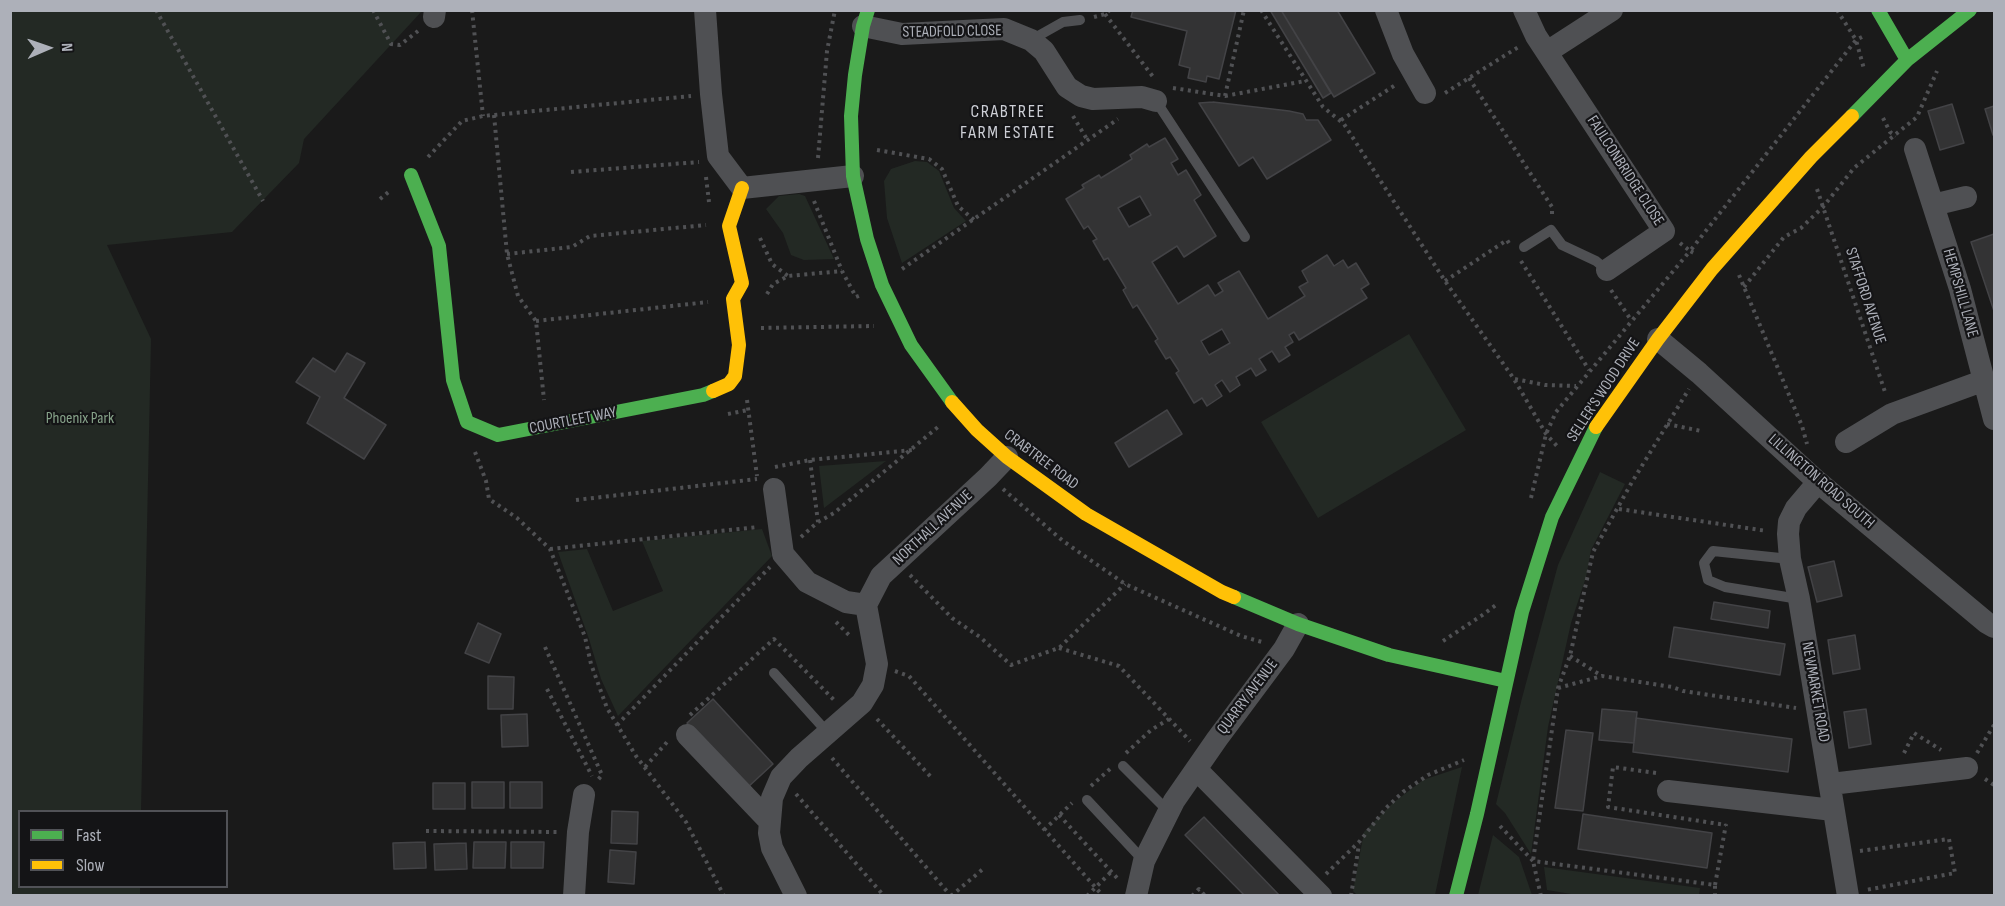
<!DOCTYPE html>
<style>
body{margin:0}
#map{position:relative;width:2005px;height:906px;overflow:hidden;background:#1a1a1a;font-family:"Sofia Sans Condensed",sans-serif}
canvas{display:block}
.frame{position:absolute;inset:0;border:12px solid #adb0b9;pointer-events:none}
.legend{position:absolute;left:18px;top:810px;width:210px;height:78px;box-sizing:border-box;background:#141416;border:2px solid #515257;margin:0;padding:8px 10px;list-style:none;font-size:18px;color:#adb0b9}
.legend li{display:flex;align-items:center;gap:12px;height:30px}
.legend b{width:30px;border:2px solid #515257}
.north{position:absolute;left:18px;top:18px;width:60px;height:60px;-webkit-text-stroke:4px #141416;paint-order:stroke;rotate:88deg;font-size:16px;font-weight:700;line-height:24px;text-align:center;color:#adb0b9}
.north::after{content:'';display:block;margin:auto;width:21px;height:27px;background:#adb0b9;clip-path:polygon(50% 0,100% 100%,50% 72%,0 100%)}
</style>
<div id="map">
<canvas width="2005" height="906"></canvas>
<div class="frame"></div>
<ul class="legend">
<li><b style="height:8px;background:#4caf50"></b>Fast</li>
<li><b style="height:8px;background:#ffc107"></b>Slow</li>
</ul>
<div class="north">N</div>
</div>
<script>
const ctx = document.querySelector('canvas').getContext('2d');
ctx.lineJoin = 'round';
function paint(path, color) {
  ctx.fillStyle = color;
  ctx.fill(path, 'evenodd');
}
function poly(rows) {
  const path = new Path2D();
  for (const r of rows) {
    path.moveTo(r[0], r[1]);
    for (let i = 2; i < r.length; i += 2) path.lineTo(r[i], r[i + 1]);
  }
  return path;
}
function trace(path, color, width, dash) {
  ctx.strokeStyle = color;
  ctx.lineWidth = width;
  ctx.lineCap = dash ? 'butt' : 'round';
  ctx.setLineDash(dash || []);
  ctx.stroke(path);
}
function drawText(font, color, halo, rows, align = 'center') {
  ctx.font = font + ' "Sofia Sans Condensed",sans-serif';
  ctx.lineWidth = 4.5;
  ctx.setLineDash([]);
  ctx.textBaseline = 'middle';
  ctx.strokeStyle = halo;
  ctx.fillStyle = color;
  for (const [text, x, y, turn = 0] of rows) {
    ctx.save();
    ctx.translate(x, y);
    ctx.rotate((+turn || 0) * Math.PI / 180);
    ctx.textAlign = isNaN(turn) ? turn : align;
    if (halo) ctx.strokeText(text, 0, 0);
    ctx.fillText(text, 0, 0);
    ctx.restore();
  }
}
paint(poly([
 [10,11,422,11,304,139,299,163,232,232,107,245,151,339,141,811,20,812,20,886,140,887,140,895,11,895],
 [915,161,927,162,939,171,954,208,966,221,902,263,887,218,884,181,891,169],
 [799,194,805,196,834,259,804,260,791,255,783,233,766,209,779,196],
 [1409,334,1466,430,1318,518,1261,422],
 [886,461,824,508,819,466],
 [1600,472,1625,484,1591,550,1586,577,1571,623,1548,727,1531,854,1505,813,1496,804,1522,698,1558,565],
 [762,529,772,556,618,716,601,679,589,639,558,552,587,549,613,611,663,591,642,541],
 [1462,767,1435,895,1357,895,1353,891,1364,832,1393,803,1423,780],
 [1493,835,1519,857,1532,895,1478,895],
 [1544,867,1700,888,1699,895,1583,896,1547,890]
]), '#232924');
const building = poly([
 [1133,10,1236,10,1219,79,1207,76,1206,82,1188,78,1190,68,1179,65,1187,31,1131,17,1133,10],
 [1270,10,1281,10,1331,93,1323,98,1270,10],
 [1281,10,1337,10,1375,73,1334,97,1281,10],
 [1213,102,1289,111,1303,114,1306,120,1318,120,1331,140,1267,179,1253,157,1239,166,1199,103,1213,102],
 [1952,104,1964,143,1940,150,1928,111,1952,104],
 [1994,106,1994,135,1993,135,1985,109,1994,106],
 [1165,138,1178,159,1171,163,1178,175,1186,170,1201,195,1194,200,1216,236,1184,257,1177,246,1152,262,1178,304,1208,285,1215,296,1223,291,1218,283,1239,271,1268,319,1305,296,1299,287,1308,282,1302,271,1327,255,1334,266,1343,260,1348,268,1356,263,1369,284,1361,289,1367,298,1299,340,1294,332,1289,335,1293,342,1285,347,1290,355,1279,362,1272,351,1259,359,1266,370,1256,376,1251,368,1236,377,1240,385,1230,392,1222,380,1215,385,1222,396,1207,406,1202,398,1194,403,1176,373,1179,371,1170,357,1166,359,1155,341,1158,339,1137,305,1133,308,1123,290,1126,288,1108,258,1104,260,1093,241,1097,239,1088,226,1084,229,1066,199,1084,188,1082,185,1099,175,1101,178,1132,159,1130,155,1147,144,1149,147,1165,138],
 [1140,196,1151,215,1129,227,1118,208,1140,196],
 [1222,329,1230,343,1209,355,1201,341,1222,329],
 [1994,234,1994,311,1971,242,1994,234],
 [347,353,365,363,344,398,386,425,364,459,307,423,320,397,296,382,313,358,335,372,347,353],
 [1167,410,1182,434,1129,467,1115,443,1167,410],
 [1834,561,1842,596,1817,602,1808,567,1834,561],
 [1714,602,1770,611,1768,628,1711,619,1714,602],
 [478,623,501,634,489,663,465,653,478,623],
 [1674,627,1785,644,1780,675,1669,657,1674,627],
 [1855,635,1860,669,1833,674,1828,640,1855,635],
 [488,676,514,677,513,709,488,709,488,676],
 [713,699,773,764,747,788,687,723,713,699],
 [1602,709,1637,712,1634,743,1599,740,1602,709],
 [1866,709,1871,744,1849,748,1844,712,1866,709],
 [527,714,528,746,502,747,501,715,527,714],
 [1636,718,1792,739,1788,772,1633,752,1636,718],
 [1566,730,1593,733,1583,811,1555,808,1566,730],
 [472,782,504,782,504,808,472,808,472,782],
 [510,782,542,782,542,808,510,808,510,782],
 [433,783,465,783,465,809,433,809,433,783],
 [612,811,638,812,637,844,611,843,612,811],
 [1583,814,1712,833,1707,868,1578,849,1583,814],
 [1204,817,1280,896,1245,896,1185,835,1204,817],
 [425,842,426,868,394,869,393,843,425,842],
 [474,842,506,842,505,868,473,868,474,842],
 [511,842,544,842,543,868,511,868,511,842],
 [466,843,467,869,435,870,434,844,466,843],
 [610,850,636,852,634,884,608,882,610,850]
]);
paint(building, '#333334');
trace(building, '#434346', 1.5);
trace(poly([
 [156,10,263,201],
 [373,10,391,44,400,45,418,31],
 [472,10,483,116],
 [1261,10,1323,107,1344,124,1445,281,1514,379,1546,434,1557,446],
 [1837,10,1856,40,1864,69],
 [1105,14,1154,78],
 [1094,17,1105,14,1110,10],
 [1469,78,1552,207,1552,215],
 [1173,88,1225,96,1305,81],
 [1445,93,1520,46],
 [1225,96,1244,10],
 [494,115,507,254,518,296,536,321,544,400],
 [1073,116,1088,141],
 [1883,118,1890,132,1896,136],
 [1341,120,1397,84],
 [877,150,929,159,942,169,958,206,974,220],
 [428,157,462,121,483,116,691,96],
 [818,158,827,51,835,10],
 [571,172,699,162],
 [706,177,709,202],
 [1817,189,1886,395],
 [380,199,391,190],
 [814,201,842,271,856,297,861,295],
 [760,238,772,264,788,276],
 [1680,243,1690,251,1856,40,1864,36],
 [507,254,572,247,590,236,706,225],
 [1521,261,1589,370],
 [902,269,1118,119],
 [1739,275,1802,426,1807,444],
 [1445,281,1507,240,1510,245],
 [1744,287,1784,237,1801,228,1823,207,1854,168,1917,117,1937,71],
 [1611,290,1631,320],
 [767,294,773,284,788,276,842,271],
 [536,321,708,302],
 [761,328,874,326],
 [1515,379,1545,385,1576,386],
 [747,400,757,476],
 [728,414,748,410],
 [1667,424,1701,431],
 [475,452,486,481,489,499,517,518,550,549,585,637,591,664,607,708,636,756,686,822,724,896],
 [810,460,818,522],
 [775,467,810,460,913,450],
 [1003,489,1063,541,1125,584,1241,636,1262,642],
 [1531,498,1546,434,1556,412,1690,251,1694,253],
 [576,500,757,479],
 [1619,509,1767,531],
 [801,537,818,522,834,513,938,427],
 [550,549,758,527],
 [910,575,952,618,980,637,1011,665,1059,648,1125,584],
 [836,622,850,636],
 [1443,641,1481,616,1496,605,1497,602],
 [545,647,602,775,597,781],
 [1059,648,1119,666,1190,741],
 [1570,656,1602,676],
 [895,671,909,676,1103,896],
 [1558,688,1602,676,1672,687,1683,691,1796,708],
 [547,689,592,776],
 [690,715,774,639,835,701],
 [877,719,931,777],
 [617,725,770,567],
 [1126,753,1151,730,1169,719],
 [1904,753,1914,733,1941,750],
 [1977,753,1994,725],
 [832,758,951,896],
 [645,767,668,741],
 [1656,773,1613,767,1608,807,1726,825],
 [1985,779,1994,785],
 [1091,786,1110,769],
 [796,794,884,896],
 [1059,815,1118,879],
 [1500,826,1533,861,1715,885,1715,896],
 [1044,830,1072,803],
 [426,831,558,832],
 [1860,851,1949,839,1955,873,1866,890],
 [1326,874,1360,841,1386,808,1403,792,1428,775,1464,760],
 [1715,885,1726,824],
 [951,896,983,869],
 [1087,896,1111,872],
 [1192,896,1199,889,1205,896],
 [1351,896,1359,844],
 [1541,896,1533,861,1558,688,1570,656,1593,552,1632,482,1689,389]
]), '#505154', 4, [3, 4.5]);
trace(poly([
 [1031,40,1063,22,1080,20],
 [1156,101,1245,237],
 [1524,247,1551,230,1562,245,1596,261,1607,270],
 [1790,559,1713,551,1704,563,1708,580,1725,587,1799,599],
 [774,673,828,733],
 [1123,766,1169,812],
 [1087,800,1144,861]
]), '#4f5053', 10);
trace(poly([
 [705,10,711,94,718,156,742,188,853,176],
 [1386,10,1403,54,1425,93],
 [1524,10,1536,36,1664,231,1607,270],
 [434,17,435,10],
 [863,26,902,34,1004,29,1031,40,1044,51,1067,87,1081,96,1093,99,1142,97,1156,101],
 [1547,52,1612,10],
 [1915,149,1960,289,1994,419],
 [1933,205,1966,197],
 [1658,339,1699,373,1818,482,1987,623,1994,627],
 [1846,442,1892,414,1985,380],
 [1818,482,1796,508,1789,522,1788,534,1790,559,1799,599,1848,896],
 [774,489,783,554,807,582,846,602,866,605],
 [687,735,770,822],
 [1197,770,1321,896],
 [1831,784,1967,768],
 [1668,791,1833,810],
 [574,896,578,832,584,795],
 [796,896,772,848,769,833,772,798,781,777,799,758,862,703,873,685,877,664,866,605,881,576,988,477,1007,457],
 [1136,896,1144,861,1174,801,1217,739,1284,649,1298,624]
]), '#4f5053', 22);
trace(poly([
 [868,10,863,26,855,75,851,116,853,176,867,239,882,285,911,345,952,402],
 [1878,10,1907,60],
 [1852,116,1907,60,1970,10],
 [411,175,439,246,453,380,467,422,498,435,703,395,713,391],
 [1234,597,1298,624,1389,655,1506,681],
 [1456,896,1477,814,1522,612,1552,517,1596,427]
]), '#4caf50', 14);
trace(poly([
 [713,391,729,384,735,376,739,345,733,299,742,283,729,226,742,188],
 [952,402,977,430,1007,457,1086,514,1222,592,1234,597],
 [1596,427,1658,339,1712,269,1811,157,1852,116]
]), '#ffc107', 14);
drawText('16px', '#adb0b9', '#141416', [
 ["STEADFOLD CLOSE",952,32,-1],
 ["FAULCONBRIDGE CLOSE",1625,171,57],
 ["HEMPSHILL LANE",1960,293,74],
 ["STAFFORD AVENUE",1865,296,72],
 ["SELLER'S WOOD DRIVE",1604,390,-57],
 ["COURTLEET WAY",573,421,-11],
 ["CRABTREE ROAD",1041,460,37],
 ["LILLINGTON ROAD SOUTH",1821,482,41],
 ["NORTHALL AVENUE",933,528,-43],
 ["NEWMARKET ROAD",1815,692,80],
 ["QUARRY AVENUE",1248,697,-53]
]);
drawText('16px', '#86a289', '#141416', [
 ["Phoenix Park",80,419]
]);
ctx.letterSpacing = '1.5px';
drawText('18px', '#cdcfd6', '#141416', [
 ["CRABTREE",1008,112],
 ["FARM ESTATE",1008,133]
]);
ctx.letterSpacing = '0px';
</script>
